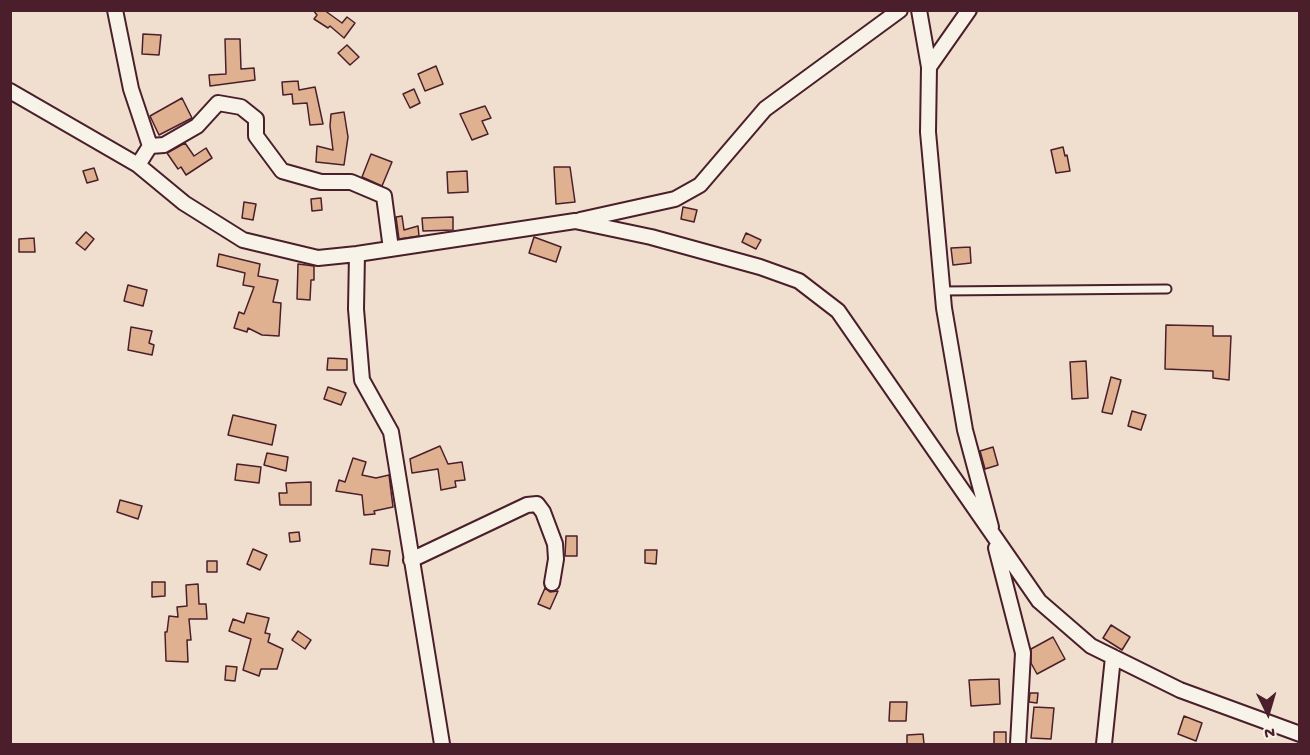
<!DOCTYPE html>
<style>
body{margin:0}
#map{position:relative;width:1310px;height:755px;overflow:hidden;background:#f0dfce;font-family:"Gochi Hand",sans-serif}
canvas{display:block}
.frame{position:absolute;inset:0;border:12px solid #4a1f2b;pointer-events:none}
.north{position:absolute;left:1238px;top:683px;width:60px;height:60px;-webkit-text-stroke:4px #f7f3e8;paint-order:stroke;rotate:175deg;font-size:16px;font-weight:700;line-height:24px;text-align:center;color:#4a1f2b}
.north::after{content:'';display:block;margin:auto;width:21px;height:27px;background:#4a1f2b;clip-path:polygon(50% 0,100% 100%,50% 72%,0 100%)}
</style>
<div id="map">
<canvas width="1310" height="755"></canvas>
<div class="frame"></div>
<div class="north">N</div>
</div>
<script>
const ctx = document.querySelector('canvas').getContext('2d');
ctx.lineJoin = 'round';
function paint(path, color) {
  ctx.fillStyle = color;
  ctx.fill(path, 'evenodd');
}
function poly(rows) {
  const path = new Path2D();
  for (const r of rows) {
    path.moveTo(r[0], r[1]);
    for (let i = 2; i < r.length; i += 2) path.lineTo(r[i], r[i + 1]);
  }
  return path;
}
function trace(path, color, width, dash) {
  ctx.strokeStyle = color;
  ctx.lineWidth = width;
  ctx.lineCap = dash ? 'butt' : 'round';
  ctx.setLineDash(dash || []);
  ctx.stroke(path);
}
const building = poly([
 [324,10,342,23,347,17,355,23,344,38,330,26,328,28,314,19,317,15,313,10,324,10],
 [143,34,161,35,159,55,142,54,143,34],
 [225,39,240,39,241,69,254,68,255,80,210,86,209,75,226,74,225,39],
 [347,45,359,57,350,65,338,53,347,45],
 [436,66,443,84,425,91,418,74,436,66],
 [298,81,299,90,315,87,323,124,310,125,307,103,293,104,292,94,283,95,282,82,298,81],
 [414,89,420,103,410,108,403,94,414,89],
 [182,98,192,118,159,135,150,116,182,98],
 [485,106,491,118,482,121,488,134,472,140,460,114,485,106],
 [344,112,348,137,344,165,316,162,317,146,333,150,330,126,331,114,344,112],
 [185,143,194,156,206,148,212,158,186,175,181,167,178,169,167,153,185,143],
 [1063,147,1065,156,1067,155,1070,171,1056,173,1051,150,1063,147],
 [371,154,392,162,382,186,362,177,371,154],
 [554,167,570,167,575,202,556,204,554,167],
 [94,168,98,180,87,183,83,171,94,168],
 [467,171,468,192,448,193,447,172,467,171],
 [321,198,322,210,312,211,311,199,321,198],
 [244,202,256,204,253,220,242,218,244,202],
 [683,207,697,210,694,222,681,219,683,207],
 [402,216,404,230,418,226,419,236,399,239,396,217,402,216],
 [453,217,453,230,423,231,422,218,453,217],
 [86,232,94,239,85,250,76,243,86,232],
 [746,233,761,240,756,249,742,242,746,233],
 [534,237,561,247,556,262,529,253,534,237],
 [34,238,35,252,19,252,19,239,34,238],
 [970,247,971,263,953,265,951,248,970,247],
 [219,254,260,264,258,276,278,280,273,302,281,303,279,336,262,335,248,328,247,332,234,328,239,312,244,314,254,287,243,285,245,273,217,266,219,254],
 [298,264,314,266,314,280,311,280,310,300,297,299,298,264],
 [128,285,147,290,143,306,124,301,128,285],
 [1166,325,1213,326,1213,336,1231,336,1229,380,1213,378,1213,371,1165,369,1166,325],
 [131,327,152,331,149,343,154,345,152,355,128,350,131,327],
 [328,358,347,359,347,370,327,370,328,358],
 [1086,361,1088,398,1072,399,1070,362,1086,361],
 [1111,377,1121,380,1112,414,1102,412,1111,377],
 [328,387,346,393,341,405,324,399,328,387],
 [1132,411,1146,415,1141,430,1128,426,1132,411],
 [233,415,276,425,272,445,228,435,233,415],
 [440,446,448,464,462,462,465,480,455,481,456,487,441,490,438,469,412,473,410,459,440,446],
 [993,447,998,465,985,469,980,451,993,447],
 [267,453,288,457,286,471,264,465,267,453],
 [353,458,366,462,362,475,376,478,389,475,393,507,374,511,375,514,364,515,362,495,336,491,339,480,345,482,353,458],
 [237,464,261,467,259,483,235,480,237,464],
 [311,482,311,505,280,505,279,493,287,493,286,483,311,482],
 [120,500,142,506,138,519,117,512,120,500],
 [299,532,300,541,290,542,289,533,299,532],
 [566,536,577,536,577,556,565,556,566,536],
 [253,549,267,555,260,570,247,564,253,549],
 [372,549,390,551,388,566,370,564,372,549],
 [645,550,657,550,656,564,645,563,645,550],
 [207,561,217,561,217,572,207,572,207,561],
 [152,582,165,582,165,596,152,597,152,582],
 [198,584,199,604,206,604,207,619,189,619,191,640,187,640,188,662,166,661,165,632,167,632,169,616,178,617,177,607,187,606,186,585,198,584],
 [545,588,550,592,558,591,550,609,538,604,545,588],
 [247,613,269,618,265,633,270,634,268,642,283,649,277,669,261,669,259,676,243,670,251,639,229,631,233,619,244,623,247,613],
 [1111,625,1130,637,1122,650,1103,638,1111,625],
 [298,631,311,640,305,649,292,640,298,631],
 [1053,637,1065,659,1037,674,1031,663,1031,649,1053,637],
 [226,666,237,667,235,681,225,680,226,666],
 [999,679,1000,704,971,706,969,680,999,679],
 [1030,693,1038,693,1037,703,1029,702,1030,693],
 [890,702,907,702,906,721,889,721,890,702],
 [1034,707,1054,708,1051,739,1031,738,1034,707],
 [1184,716,1202,723,1196,741,1178,734,1184,716],
 [994,732,1006,732,1006,744,994,744,994,732],
 [923,734,924,744,907,744,907,735,923,734]
]);
paint(building, '#dfb190');
trace(building, '#4a1f2b', 1.5);
const service = poly([
 [942,291,1167,289]
]);
const minor = poly([
 [115,10,131,89,150,146,138,165],
 [919,10,929,67,928,132,944,308,965,430,991,527],
 [929,67,969,10],
 [10,91,138,165,184,203,243,240,318,258,357,254,575,221,651,237,760,267,799,281,838,311,1039,601,1091,646,1180,690,1300,734],
 [150,146,164,145,197,126,218,103,241,107,256,119,256,136,282,171,321,182,351,182,384,196,391,249],
 [580,220,675,199,700,185,765,109,900,10],
 [357,254,356,309,362,380,391,432,442,744],
 [996,548,1023,653,1018,744],
 [411,560,527,505,537,504,543,512,555,544,556,559,552,583],
 [1104,744,1113,657]
]);
trace(service, '#4a1f2b', 11);
trace(minor, '#4a1f2b', 18);
trace(service, '#f7f3e8', 7);
trace(minor, '#f7f3e8', 14);
</script>
